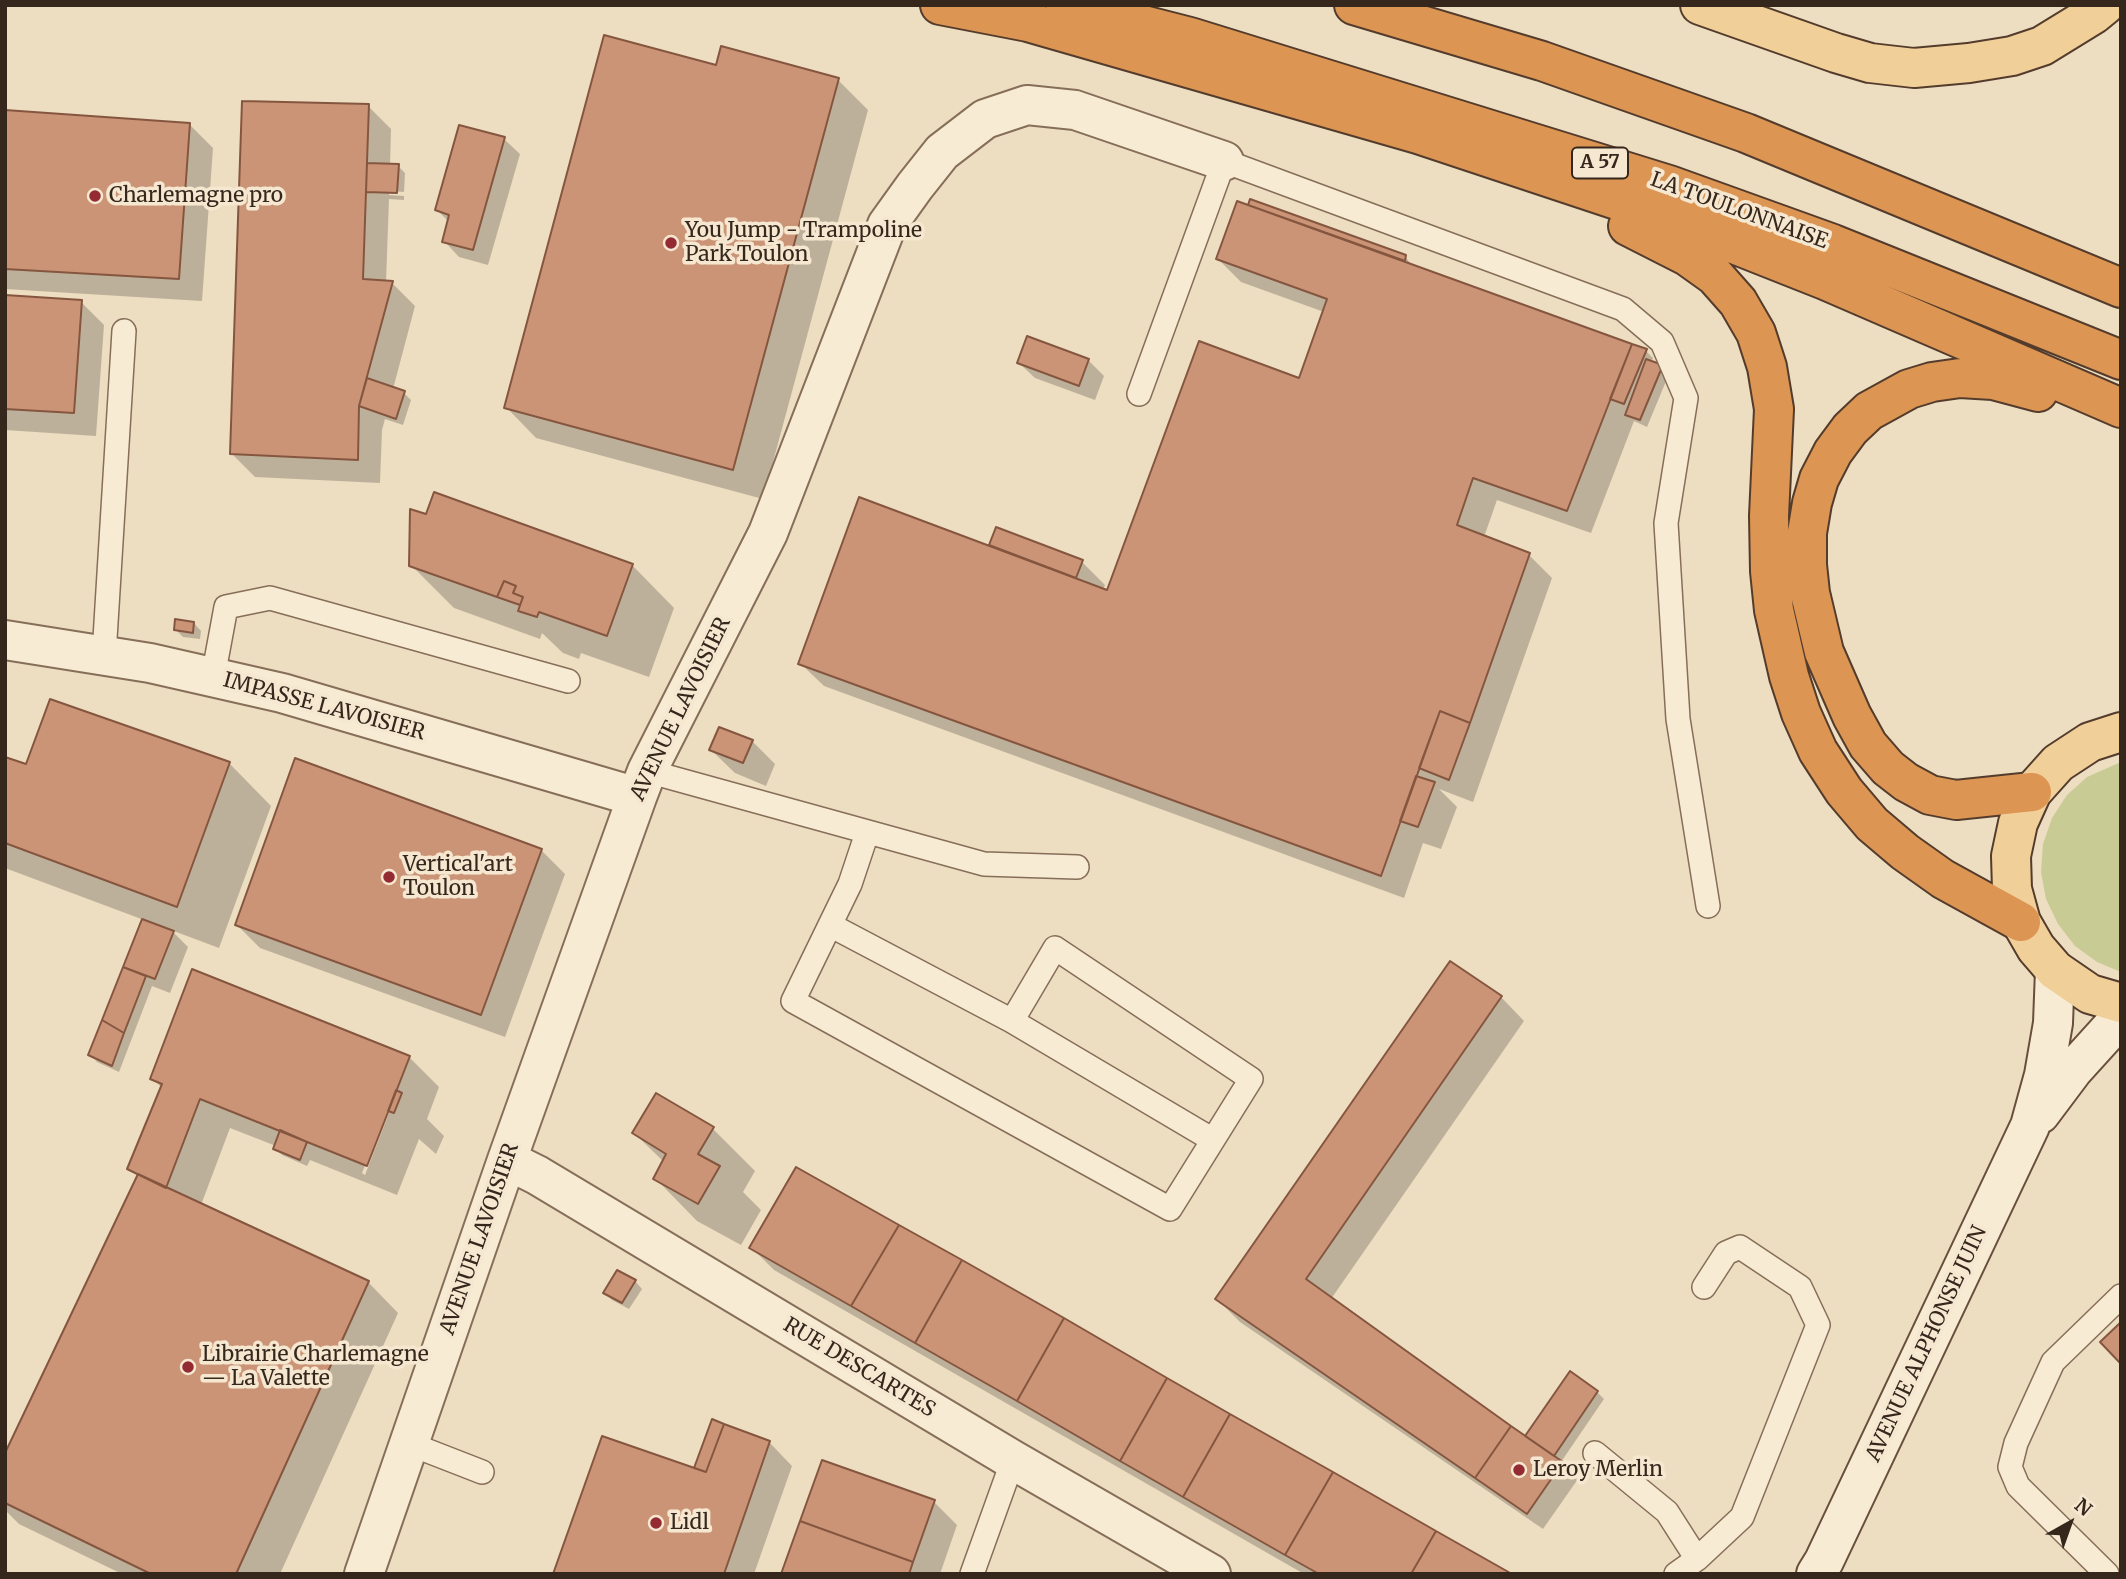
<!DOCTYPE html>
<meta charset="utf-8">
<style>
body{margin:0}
#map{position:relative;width:2126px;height:1579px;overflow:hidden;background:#edddc1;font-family:Merriweather,serif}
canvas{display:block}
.frame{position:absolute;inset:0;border:7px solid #36271d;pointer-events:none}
.north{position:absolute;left:2035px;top:1488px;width:70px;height:70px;-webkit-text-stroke:5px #f5e7d0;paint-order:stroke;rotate:40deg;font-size:19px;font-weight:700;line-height:28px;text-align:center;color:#36271d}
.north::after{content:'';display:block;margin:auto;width:24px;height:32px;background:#36271d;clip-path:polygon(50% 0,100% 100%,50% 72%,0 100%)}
</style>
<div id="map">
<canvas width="2126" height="1579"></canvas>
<div class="frame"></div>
<div class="north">N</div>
</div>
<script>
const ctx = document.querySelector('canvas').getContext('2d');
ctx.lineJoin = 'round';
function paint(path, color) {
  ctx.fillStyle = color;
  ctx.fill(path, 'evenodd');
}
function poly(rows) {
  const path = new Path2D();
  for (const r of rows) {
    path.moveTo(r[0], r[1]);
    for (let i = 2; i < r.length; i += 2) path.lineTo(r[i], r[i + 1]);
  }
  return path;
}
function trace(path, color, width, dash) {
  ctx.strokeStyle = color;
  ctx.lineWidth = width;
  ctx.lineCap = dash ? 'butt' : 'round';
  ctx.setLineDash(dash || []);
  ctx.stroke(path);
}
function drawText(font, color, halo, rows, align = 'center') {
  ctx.font = font + ' Merriweather,serif';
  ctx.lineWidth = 7;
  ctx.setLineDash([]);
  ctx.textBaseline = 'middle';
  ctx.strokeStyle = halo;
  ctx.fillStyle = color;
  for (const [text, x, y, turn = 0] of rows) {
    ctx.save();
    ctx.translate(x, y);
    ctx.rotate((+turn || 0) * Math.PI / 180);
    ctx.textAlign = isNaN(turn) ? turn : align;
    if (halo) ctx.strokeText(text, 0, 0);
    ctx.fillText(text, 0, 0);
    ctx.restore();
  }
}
paint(poly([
 [2121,762,2121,972,2097,962,2075,946,2058,924,2046,899,2041,872,2043,844,2052,818,2067,795,2087,777]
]), '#c9cb95');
paint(poly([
 [717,67,838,80,868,110,763,499,536,438,506,407],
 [368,106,391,129,390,166,398,166,405,173,404,192,389,191,389,195,404,196,404,200,389,199,386,282,392,283,415,306,393,389,404,393,411,400,403,425,385,419,382,430,380,483,255,477,232,454],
 [5,112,189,124,213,148,202,301,5,289],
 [504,139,520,154,488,265,459,257,444,241,449,222,437,210],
 [1251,201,1405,256,1412,266,1646,351,1653,358,1651,363,1669,374,1647,427,1634,421,1591,533,1497,500,1484,537,1529,555,1552,578,1473,802,1439,789,1457,807,1441,849,1423,843,1404,898,824,686,800,663,990,547,997,529,1082,562,1105,585,1103,590,1108,592,1300,380,1324,312,1241,282,1218,259],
 [5,297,81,302,104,325,96,436,5,430],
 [1088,360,1104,376,1095,400,1035,378,1019,363],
 [411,565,632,565,674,608,649,677,581,653,579,659,563,653,542,633,540,639,454,608],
 [194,623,201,631,200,639,183,637,176,630],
 [752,741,775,764,766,786,735,773,711,750],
 [5,759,27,767,229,763,271,806,219,948,171,930,188,947,170,993,152,986,119,1072,97,1062,90,1054,144,920,5,868],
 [296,761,542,851,565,874,505,1037,260,948,237,925],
 [1451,963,1501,997,1524,1021,1331,1299,1526,1438,1597,1392,1604,1399,1561,1462,1578,1479,1543,1529,1240,1322,1217,1299],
 [409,1057,439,1087,427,1119,444,1136,436,1154,419,1139,397,1195,310,1160,307,1166,282,1155,275,1148,276,1146,230,1128,201,1205,368,1282,398,1313,280,1574,122,1574,19,1524,5,1510,5,1457,138,1177,130,1168,162,1088,152,1078],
 [391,1099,394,1100,365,1175,362,1173],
 [656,1095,713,1129,755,1171,743,1192,761,1210,741,1245,697,1221,655,1178,664,1162,634,1133],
 [751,1247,1508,1574,1304,1574,774,1270],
 [635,1281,642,1289,629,1309,612,1300,605,1293],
 [769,1442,792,1466,754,1574,555,1574,702,1472],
 [934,1502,957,1525,940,1574,783,1574]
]), '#0003');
const building = poly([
 [604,35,716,65,721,46,839,78,733,470,504,408,604,35],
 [242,101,369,104,363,279,393,281,359,406,358,460,230,454,242,101],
 [5,110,190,123,179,279,5,269,5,110],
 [459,125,505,137,473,250,442,242,449,215,435,210,459,125],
 [367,163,399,164,397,193,366,192,367,163],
 [1250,199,1406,255,1405,261,1248,205,1250,199],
 [1237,201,1632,344,1567,511,1473,478,1457,525,1530,553,1470,723,1440,711,1381,876,798,664,859,497,1107,590,1199,341,1299,378,1327,299,1216,259,1237,201],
 [5,295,82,300,74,413,5,409,5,295],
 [1027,336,1089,359,1079,386,1017,363,1027,336],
 [1632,344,1647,349,1624,404,1610,399,1632,344],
 [1646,359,1663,365,1640,420,1625,415,1646,359],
 [367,378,405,391,396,419,359,406,367,378],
 [434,492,633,564,607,636,539,612,537,617,518,611,523,597,513,593,516,586,504,581,497,597,409,566,410,509,426,514,434,492],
 [996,527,1083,560,1076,578,989,545,996,527],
 [504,581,516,586,513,593,523,597,520,605,497,597,504,581],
 [175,619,194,622,193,633,174,630,175,619],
 [50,699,230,762,177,907,5,843,5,757,26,764,50,699],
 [1440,711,1470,723,1449,780,1419,768,1440,711],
 [719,727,753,740,743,763,709,750,719,727],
 [295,758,542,849,481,1015,235,925,295,758],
 [1416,776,1435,782,1418,827,1400,821,1416,776],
 [142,919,174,931,155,979,123,967,142,919],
 [1450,961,1502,996,1306,1279,1511,1426,1475,1478,1215,1299,1450,961],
 [123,967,146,976,124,1033,102,1020,123,967],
 [192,969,410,1056,367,1166,200,1099,166,1188,127,1169,162,1084,150,1079,192,969],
 [102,1020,124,1033,112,1066,88,1055,102,1020],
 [396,1090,402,1093,394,1113,388,1111,396,1090],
 [656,1093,714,1127,698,1154,720,1166,698,1204,653,1179,666,1154,632,1133,656,1093],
 [280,1130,307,1142,300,1160,273,1149,280,1130],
 [796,1167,899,1225,851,1306,749,1248,796,1167],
 [138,1174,369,1281,236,1574,151,1574,5,1503,5,1453,138,1174],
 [899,1225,962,1260,915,1343,851,1306,899,1225],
 [962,1260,1064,1318,1017,1401,915,1343,962,1260],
 [617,1270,636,1280,622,1303,603,1293,617,1270],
 [1064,1318,1167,1378,1120,1461,1017,1401,1064,1318],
 [2121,1322,2121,1364,2100,1342,2121,1322],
 [1570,1371,1598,1391,1554,1456,1525,1436,1570,1371],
 [1167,1378,1230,1414,1183,1497,1120,1461,1167,1378],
 [1230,1414,1333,1472,1285,1555,1183,1497,1230,1414],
 [712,1419,724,1424,706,1472,694,1468,712,1419],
 [724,1424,770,1441,724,1574,553,1574,602,1436,706,1472,724,1424],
 [1511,1426,1563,1462,1527,1514,1475,1478,1511,1426],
 [822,1460,935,1500,913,1562,800,1521,822,1460],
 [1333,1472,1436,1531,1411,1574,1319,1574,1285,1555,1333,1472],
 [800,1521,913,1562,909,1574,781,1574,800,1521],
 [1436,1531,1512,1574,1411,1574,1436,1531]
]);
paint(building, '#cb9477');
trace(building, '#85563f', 2);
const service = poly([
 [1139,394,1224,161,1623,309,1662,342,1686,398,1666,523,1678,719,1708,906],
 [104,655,124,331],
 [213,677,226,607,270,598,568,681],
 [647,771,984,864,1077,867],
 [830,925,1012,1021,1055,948,1251,1079,1170,1209,793,1001,830,925,850,884,867,833],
 [1012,1021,1213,1140],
 [410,1444,482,1472],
 [1595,1453,1667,1512,1697,1559],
 [972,1574,1013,1460],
 [1676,1574,1697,1559,1742,1517,1818,1325,1800,1287,1740,1247,1726,1253,1704,1287],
 [2107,1574,2018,1486,2010,1467,2016,1443,2053,1362,2121,1296]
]);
const minor = poly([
 [5,640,150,663,282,693,637,797],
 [507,1160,537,1175,1013,1460,1211,1574],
 [364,1574,507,1160,637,797,647,771,768,533,887,225,915,186,942,152,985,119,1027,105,1075,110,1224,161]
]);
const secondary = poly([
 [2040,1114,2073,1070,2121,1017],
 [1816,1574,1824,1561,2030,1126,2044,1075,2053,1023,2055,970]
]);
const primary = poly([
 [1700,5,1836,53,1870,63,1914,68,1969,63,2012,56,2042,46,2094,14,2105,5],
 [2121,732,2090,742,2058,763,2032,792,2018,823,2011,856,2012,889,2021,922,2036,948,2055,970,2090,994,2121,1003]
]);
const motorway = poly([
 [940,5,1028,22,1418,134,1653,212,1825,280,2121,408],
 [1065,5,1190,37,1669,185,1833,244,2121,360],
 [1354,5,1542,61,1746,133,2121,288],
 [1628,226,1687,256,1715,276,1738,302,1756,333,1767,367,1774,409,1769,516,1770,571,1774,610,1789,676,1801,713,1818,751,1844,791,1872,824,1905,852,1943,879,2021,922],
 [2032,792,1956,800,1930,795,1906,782,1888,768,1868,745,1852,716,1824,652,1810,593,1807,565,1807,533,1812,503,1819,479,1833,452,1850,429,1869,411,1909,389,1932,382,1960,378,1993,380,2038,392]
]);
trace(service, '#866e59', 26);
trace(minor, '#866e59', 42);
trace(secondary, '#684f3c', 42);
trace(primary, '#543c2d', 42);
trace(motorway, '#543c2d', 42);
trace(service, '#f8ebd4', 23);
trace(minor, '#f8ebd4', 38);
trace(secondary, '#f8ebd4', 38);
trace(primary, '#f0cf98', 38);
trace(motorway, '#dc9552', 38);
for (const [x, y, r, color] of [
 [95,196,7,"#942a32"],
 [671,243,7,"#942a32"],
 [389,877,7,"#942a32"],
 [188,1367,7,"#942a32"],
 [1519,1470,7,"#942a32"],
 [656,1523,7,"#942a32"]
]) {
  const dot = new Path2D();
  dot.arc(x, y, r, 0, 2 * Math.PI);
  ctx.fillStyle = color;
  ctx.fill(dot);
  trace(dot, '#f5e7d0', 2.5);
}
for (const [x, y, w] of [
 [1600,163,56]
]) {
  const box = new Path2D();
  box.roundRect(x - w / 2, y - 15.5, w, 31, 5);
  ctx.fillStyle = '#f5e7d0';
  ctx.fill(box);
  trace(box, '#36271d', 2);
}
drawText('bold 19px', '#36271d', null, [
 ["A 57",1600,163]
]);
drawText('21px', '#36271d', '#f5e7d0', [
 ["Charlemagne pro",109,196],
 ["You Jump - Trampoline",685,231],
 ["Park Toulon",685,255],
 ["Vertical'art",403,865],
 ["Toulon",403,889],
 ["Librairie Charlemagne",202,1355],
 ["— La Valette",202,1379],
 ["Leroy Merlin",1533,1470],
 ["Lidl",670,1523]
], 'left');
drawText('21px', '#36271d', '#f5e7d0', [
 ["LA TOULONNAISE",1739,211,20],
 ["IMPASSE LAVOISIER",324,707,15],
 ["AVENUE LAVOISIER",681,709,-64],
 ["AVENUE LAVOISIER",480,1239,-71],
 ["AVENUE ALPHONSE JUIN",1927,1344,-65],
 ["RUE DESCARTES",859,1368,31]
]);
</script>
